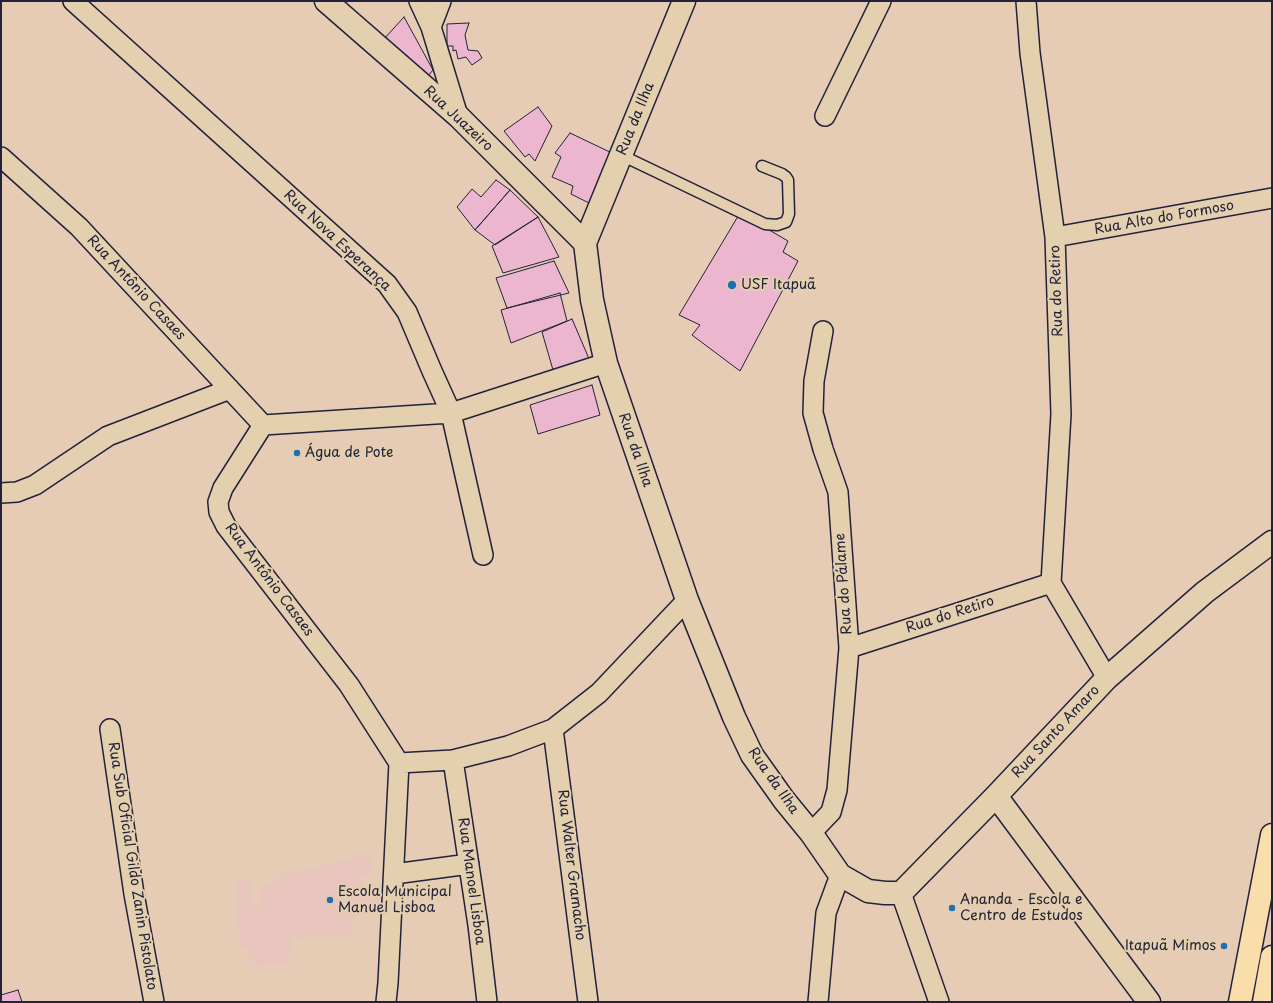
<!DOCTYPE html>
<meta charset="utf-8">
<style>
body{margin:0}
#map{position:relative;width:1273px;height:1003px;overflow:hidden;background:#e6cbb5;font-family:"Playpen Sans",sans-serif}
canvas{display:block}
.frame{position:absolute;inset:0;border:2px solid #22223b;pointer-events:none}
</style>
<div id="map">
<canvas width="1273" height="1003"></canvas>
<div class="frame"></div>
</div>
<script>
const ctx = document.querySelector('canvas').getContext('2d');
ctx.lineJoin = 'round';
function paint(path, color) {
  ctx.fillStyle = color;
  ctx.fill(path, 'evenodd');
}
function poly(rows) {
  const path = new Path2D();
  for (const r of rows) {
    path.moveTo(r[0], r[1]);
    for (let i = 2; i < r.length; i += 2) path.lineTo(r[i], r[i + 1]);
  }
  return path;
}
function trace(path, color, width, dash) {
  ctx.strokeStyle = color;
  ctx.lineWidth = width;
  ctx.lineCap = dash ? 'butt' : 'round';
  ctx.setLineDash(dash || []);
  ctx.stroke(path);
}
function drawText(font, color, halo, rows, align = 'center') {
  ctx.font = font + ' "Playpen Sans",sans-serif';
  ctx.lineWidth = 4;
  ctx.setLineDash([]);
  ctx.textBaseline = 'middle';
  ctx.strokeStyle = halo;
  ctx.fillStyle = color;
  for (const [text, x, y, turn = 0] of rows) {
    ctx.save();
    ctx.translate(x, y);
    ctx.rotate((+turn || 0) * Math.PI / 180);
    ctx.textAlign = isNaN(turn) ? turn : align;
    if (halo) ctx.strokeText(text, 0, 0);
    ctx.fillText(text, 0, 0);
    ctx.restore();
  }
}
paint(poly([
 [370,855,372,874,361,876,362,887,380,885,379,906,348,906,347,911,353,911,352,936,291,938,288,965,250,966,249,948,240,949,235,881,249,880,254,905,260,905,258,886,275,884,275,876]
]), '#e8c5bd');
const building = poly([
 [404,17,433,70,428,76,383,40,404,17],
 [469,23,465,35,468,50,478,51,482,58,472,65,466,57,458,59,456,50,453,51,453,46,447,46,447,24,469,23],
 [538,107,552,126,535,161,529,154,525,157,504,131,538,107],
 [570,133,614,154,589,203,571,194,573,186,552,177,561,157,555,153,570,133],
 [496,180,510,190,475,230,457,207,472,189,481,197,496,180],
 [510,190,538,217,495,245,475,230,510,190],
 [740,213,788,241,783,252,798,261,740,371,692,335,700,325,679,315,740,213],
 [538,217,559,257,503,273,492,246,538,217],
 [554,261,569,293,507,308,496,278,554,261],
 [560,293,567,321,511,343,501,310,560,293],
 [572,319,590,361,553,370,542,332,572,319],
 [592,385,600,415,538,434,530,405,592,385],
 [18,990,22,1002,1,1002,1,995,18,990]
]);
paint(building, '#edb6cf');
trace(building, '#22223b', 1);
const service = poly([
 [621,155,765,224,777,225,786,222,789,214,788,180,786,177,782,174,762,166]
]);
const minor = poly([
 [73,1,387,284,407,312,432,371,451,413,483,555],
 [419,1,431,27,458,116],
 [1026,1,1030,53,1055,237,1061,414,1051,583,1107,678],
 [431,27,441,1],
 [825,116,881,1],
 [1,157,79,227,263,425,223,488,218,502,219,512,226,526,349,685,399,763,388,983,386,1002],
 [1055,237,1272,198],
 [263,425,451,413,606,363],
 [1,493,17,492,35,485,108,436,230,389],
 [849,648,1051,583],
 [110,729,134,894,154,1002],
 [553,729,588,1002],
 [453,760,478,925,487,1002],
 [399,763,453,760,508,746,553,729,599,693,687,600],
 [811,833,831,812,837,790,849,648,838,492,823,449,813,413,814,381,823,331],
 [394,874,469,864],
 [901,893,939,1002],
 [818,1002,826,913,840,875]
]);
const secondary = poly([
 [326,1,458,116,585,243],
 [684,1,585,243,592,300,606,363,687,600,734,717,752,755,784,800,811,833,840,875,868,891,885,893,901,893,996,796,1107,678,1205,592,1272,542],
 [996,796,1149,1002]
]);
const primary = poly([
 [1240,1002,1272,835],
 [1264,1002,1272,957]
]);
trace(service, '#22223b', 13);
trace(minor, '#22223b', 22);
trace(secondary, '#22223b', 25);
trace(primary, '#22223b', 25);
trace(service, '#e4d0ae', 10);
trace(minor, '#e4d0ae', 19);
trace(secondary, '#e4d0ae', 22);
trace(primary, '#f9deab', 22);
for (const [x, y, r, color] of [
 [732,285,5,"#1f6fb2"],
 [297,453,4,"#1f6fb2"],
 [330,900,4,"#1f6fb2"],
 [952,908,4,"#1f6fb2"],
 [1224,946,4,"#1f6fb2"]
]) {
  const dot = new Path2D();
  dot.arc(x, y, r, 0, 2 * Math.PI);
  ctx.fillStyle = color;
  ctx.fill(dot);
  trace(dot, '#e4d0ae', 1.5);
}
drawText('14px', '#22223b', '#e4d0ae', [
 ["Rua Juazeiro",458,119,43],
 ["Rua da Ilha",636,119,-68],
 ["Rua Alto do Formoso",1164,218,-10],
 ["Rua Nova Esperança",337,241,43],
 ["Rua Antônio Casaes",136,288,47],
 ["Rua do Retiro",1057,291,-92],
 ["Rua da Ilha",635,450,71],
 ["Rua Antônio Casaes",269,580,53],
 ["Rua do Pálame",844,584,-94],
 ["Rua do Retiro",950,615,-18],
 ["Rua Santo Amaro",1056,732,-47],
 ["Rua da Ilha",773,781,55],
 ["Rua Walter Gramacho",571,865,83],
 ["Rua Sub Oficial Gildo Zanin Pistolato",132,866,81],
 ["Rua Manoel Lisboa",471,881,82]
]);
drawText('14px', '#22223b', '#e4d0ae', [
 ["USF Itapuã",741,285],
 ["Água de Pote",305,453],
 ["Escola Municipal",338,892],
 ["Manuel Lisboa",338,908],
 ["Ananda - Escola e",960,900],
 ["Centro de Estudos",960,916],
 ["Itapuã Mimos",1216,946,"right"]
], 'left');
</script>
